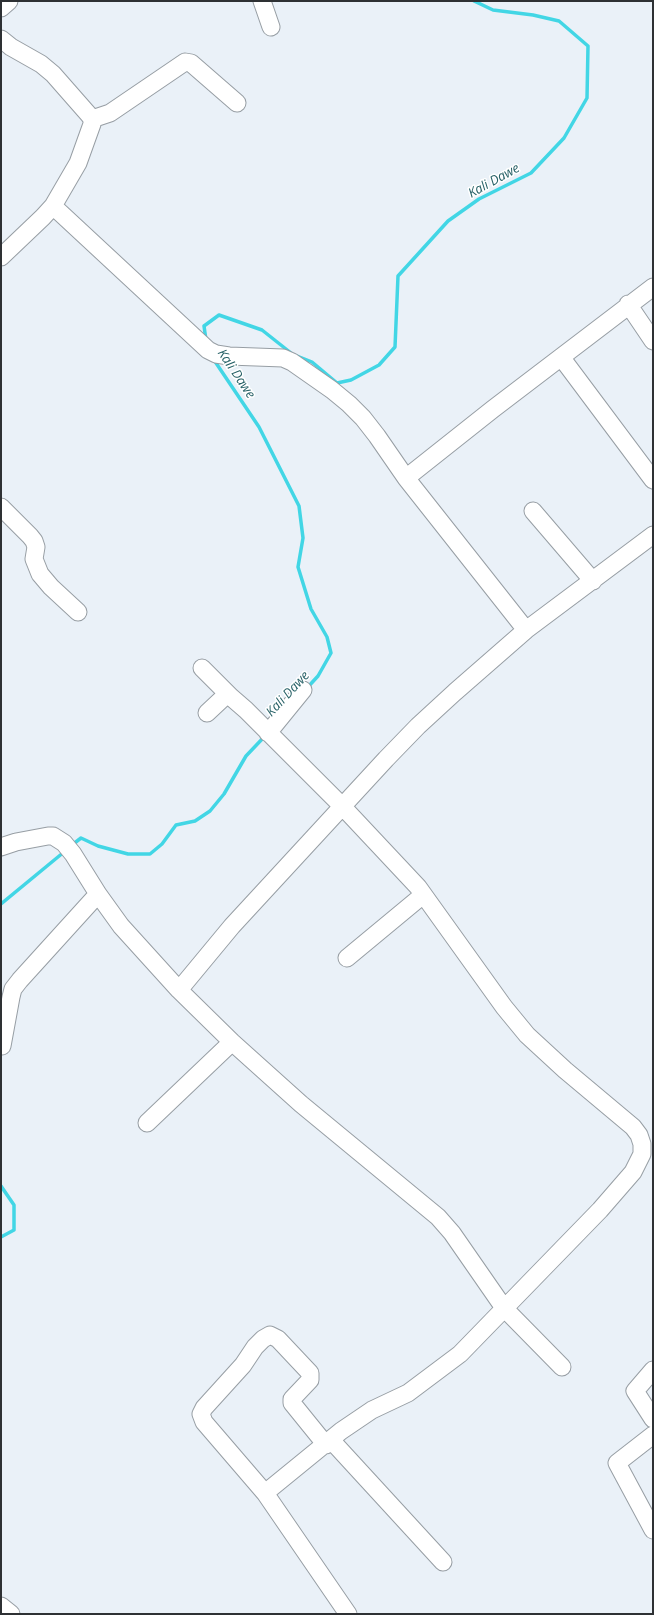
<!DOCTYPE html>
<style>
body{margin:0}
#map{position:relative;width:654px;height:1615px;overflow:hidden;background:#eaf1f8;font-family:"Open Sans",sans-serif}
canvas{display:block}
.frame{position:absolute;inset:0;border:2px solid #2e3134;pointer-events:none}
</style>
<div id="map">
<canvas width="654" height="1615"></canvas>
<div class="frame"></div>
</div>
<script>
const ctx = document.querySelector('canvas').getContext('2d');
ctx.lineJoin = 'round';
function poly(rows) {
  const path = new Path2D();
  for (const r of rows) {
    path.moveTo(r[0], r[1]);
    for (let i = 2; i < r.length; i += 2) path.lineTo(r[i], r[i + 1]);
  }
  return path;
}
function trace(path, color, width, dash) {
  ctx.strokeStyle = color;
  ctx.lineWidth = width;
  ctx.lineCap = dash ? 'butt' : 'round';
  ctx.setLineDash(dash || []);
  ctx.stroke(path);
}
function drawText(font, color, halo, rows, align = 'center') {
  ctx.font = font + ' "Open Sans",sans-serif';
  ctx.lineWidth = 3;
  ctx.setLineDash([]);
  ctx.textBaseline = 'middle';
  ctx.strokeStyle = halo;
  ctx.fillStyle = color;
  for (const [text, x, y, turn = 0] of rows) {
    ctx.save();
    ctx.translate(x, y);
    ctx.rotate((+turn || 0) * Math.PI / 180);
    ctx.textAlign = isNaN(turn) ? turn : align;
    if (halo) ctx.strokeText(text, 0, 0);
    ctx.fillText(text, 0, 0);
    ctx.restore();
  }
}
trace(poly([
 [206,340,204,326,219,315,262,330,291,353],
 [297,356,312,362,337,383,351,380,379,365,395,347,398,276,448,221,479,199,531,173,564,138,587,98,588,46,559,21,533,15,493,10,474,1],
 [214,360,259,427,299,506,303,538,298,567,311,609,327,637,331,653,318,676,307,688],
 [72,845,81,838,98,846,128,854,150,854,162,844,176,825,195,821,210,811,224,794,246,756,265,736],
 [1,904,64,852],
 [1,1186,14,1205,14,1230,1,1237]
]), '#42d6e5', 3.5);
const minor = poly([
 [262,1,271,27],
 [1,8,9,1],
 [1,39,11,47,41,64,53,74,89,115,92,119,92,124,78,163,53,206,43,217,1,257],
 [92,119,110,113,185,62,191,63,237,103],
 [53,206,208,350,216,354,229,356,283,358,292,362,332,390,349,404,363,418,377,436,406,478,526,630],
 [628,304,653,341],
 [561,357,653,480],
 [406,478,493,409,653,287],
 [1,507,30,536,34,541,36,547,34,559,40,574,51,587,78,612],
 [533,511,593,581],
 [202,668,231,697],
 [207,713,223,698,227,696,231,697,246,710,342,806,418,887,504,1007,527,1035,565,1070,633,1127,639,1135,642,1144,642,1154,633,1172,600,1210,460,1354,408,1393,372,1410,341,1431,265,1493],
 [268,733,303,690],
 [1,847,16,842,48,836,53,836,64,843,73,854,98,894,121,926,179,990,232,1042,301,1104,438,1217,452,1233,504,1308,562,1367],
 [347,958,423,895],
 [179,990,232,926,386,759,418,726,455,692,526,630,653,535],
 [2,1046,11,997,13,989,20,980,98,894],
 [147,1123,232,1042],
 [653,1370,635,1391,653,1419],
 [653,1435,617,1463,653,1530],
 [331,1440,443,1562],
 [326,1445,292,1403,292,1399,310,1380,310,1373,278,1339,270,1335,263,1339,255,1347,243,1365,204,1408,201,1414,204,1422,265,1493,348,1614],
 [1,1606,11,1614]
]);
trace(minor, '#979ea4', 19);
trace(minor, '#fff', 17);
drawText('italic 13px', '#266066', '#fff', [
 ["Kali Dawe",494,181,-29],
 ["Kali Dawe",236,374,56],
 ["Kali Dawe",288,694,-47]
]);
</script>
